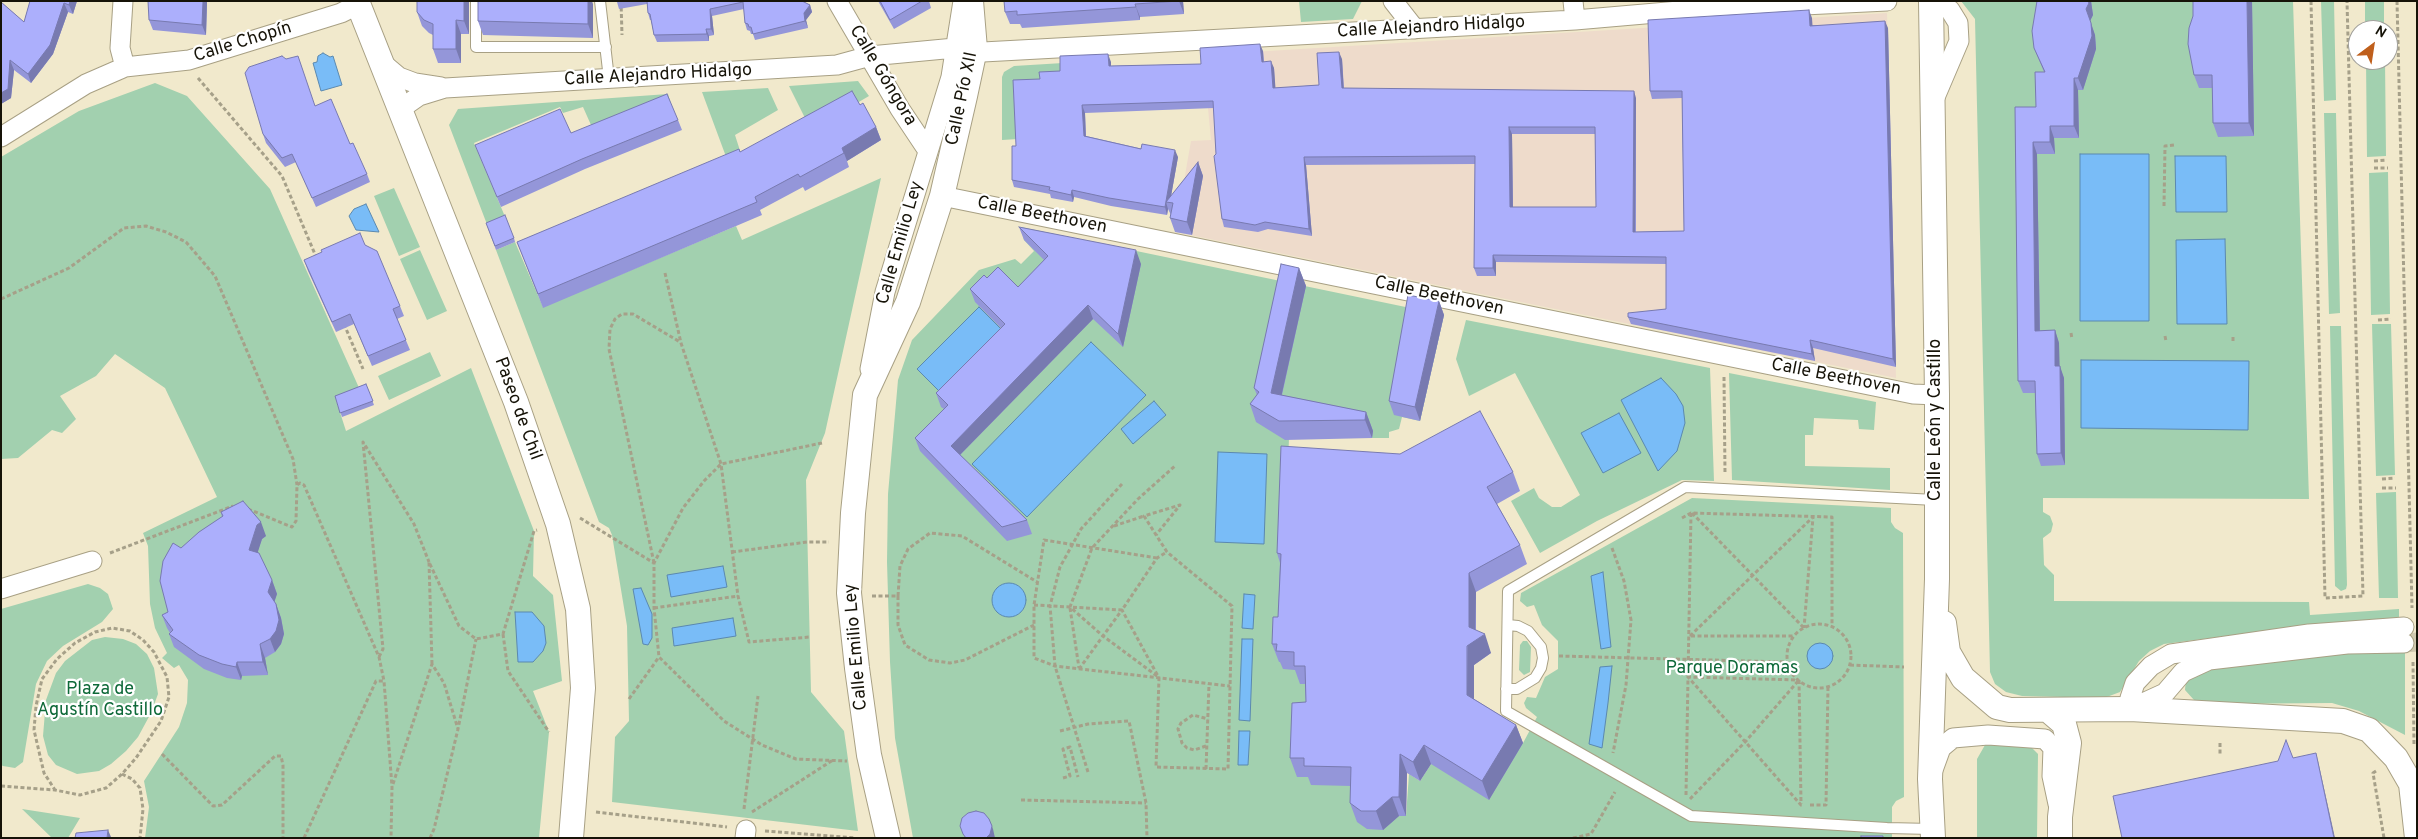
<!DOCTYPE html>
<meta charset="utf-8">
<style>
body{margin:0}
#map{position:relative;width:2418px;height:839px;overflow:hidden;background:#f1e9cc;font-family:Overpass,sans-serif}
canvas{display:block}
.frame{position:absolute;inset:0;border:2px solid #161308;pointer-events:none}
.north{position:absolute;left:2348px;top:20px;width:50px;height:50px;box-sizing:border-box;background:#fff;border:1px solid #a2a19c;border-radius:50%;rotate:31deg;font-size:14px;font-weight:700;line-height:20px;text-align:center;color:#161308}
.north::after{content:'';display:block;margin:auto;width:18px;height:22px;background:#bf5f1c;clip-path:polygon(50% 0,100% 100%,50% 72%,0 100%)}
</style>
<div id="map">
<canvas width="2418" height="839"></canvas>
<div class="frame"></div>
<div class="north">N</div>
</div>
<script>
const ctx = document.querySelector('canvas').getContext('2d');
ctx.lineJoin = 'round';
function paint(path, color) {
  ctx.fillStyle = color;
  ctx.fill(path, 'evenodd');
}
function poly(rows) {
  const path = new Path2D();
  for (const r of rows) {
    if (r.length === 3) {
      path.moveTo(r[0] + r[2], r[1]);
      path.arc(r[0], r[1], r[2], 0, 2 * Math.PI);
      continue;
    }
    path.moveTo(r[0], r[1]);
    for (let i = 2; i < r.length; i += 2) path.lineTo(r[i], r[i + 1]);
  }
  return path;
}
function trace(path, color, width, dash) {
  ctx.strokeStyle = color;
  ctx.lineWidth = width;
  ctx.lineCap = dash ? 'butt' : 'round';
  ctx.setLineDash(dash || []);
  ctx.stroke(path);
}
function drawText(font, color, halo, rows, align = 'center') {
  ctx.font = font + ' Overpass,sans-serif';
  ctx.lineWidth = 4.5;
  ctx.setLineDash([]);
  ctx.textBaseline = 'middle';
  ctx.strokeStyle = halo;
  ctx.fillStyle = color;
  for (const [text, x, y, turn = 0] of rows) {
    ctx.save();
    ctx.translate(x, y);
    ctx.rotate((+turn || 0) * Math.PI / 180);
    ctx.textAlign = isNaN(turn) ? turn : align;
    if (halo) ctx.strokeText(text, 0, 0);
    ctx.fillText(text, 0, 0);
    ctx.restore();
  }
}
paint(poly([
 [1887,13,1896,378,1175,232,1191,141,1211,140,1203,55]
]), '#eedbcb');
paint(poly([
 [1299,1,1362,1,1353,19,1301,22],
 [1961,1,2293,1,2309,499,2043,498,2043,512,2050,516,2053,524,2051,532,2043,538,2044,565,2054,575,2054,601,2309,602,2310,615,2399,609,2399,620,2328,623,2164,644,2150,651,2139,661,2120,692,2104,698,2022,696,2006,692,1995,684,1990,672,1975,19],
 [2321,1,2334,1,2336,100,2324,101],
 [2365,1,2384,1,2384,30,2365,30],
 [2366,60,2385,60,2386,156,2367,157],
 [1063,63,1063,79,1018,139,1002,140,1002,77,1004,72,1014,66],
 [858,81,869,96,811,130,789,86],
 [155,83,187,96,270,189,360,390,336,400,346,431,471,368,534,531,533,576,553,595,562,681,533,691,549,732,539,838,145,838,149,807,144,781,179,727,187,703,188,680,179,665,174,668,162,658,167,653,155,628,150,604,148,546,143,533,217,497,165,388,115,354,96,376,60,396,76,419,62,433,52,430,18,458,1,459,1,157,79,111],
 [768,88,778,110,735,135,742,157,728,162,702,92],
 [668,94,671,104,595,134,583,107,563,113,560,107,474,143,506,219,488,227,449,125,458,109],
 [2324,113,2336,113,2340,313,2329,314],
 [2388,172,2390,314,2371,315,2369,173],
 [881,178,825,433,806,480,811,692,844,731,858,831,612,802,615,737,629,721,627,626,612,535,609,528,599,522,496,250,515,242,543,307,736,226,742,240],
 [394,188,420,247,399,256,374,196],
 [1021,227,1444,315,1420,421,1402,417,1399,429,1389,432,1389,438,1289,438,1284,572,1284,662,1301,670,1386,687,1311,777,1370,786,1393,815,1406,816,1409,774,1420,781,1431,764,1523,743,1537,717,1526,708,1524,703,1527,697,1536,698,1545,677,1558,669,1558,641,1542,625,1534,605,1527,607,1520,601,1521,593,1692,498,1891,508,1891,522,1895,528,1903,533,1904,797,1896,801,1892,807,1892,838,913,838,895,738,890,662,887,562,888,494,898,380,912,340,979,270,1015,259,1021,264,1034,251,1024,240],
 [420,250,447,311,427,320,400,259],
 [1466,320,1710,368,1714,481,1682,480,1597,521,1540,553,1511,501,1534,488,1539,498,1552,507,1561,507,1580,495,1515,373,1469,396,1456,359],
 [2372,324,2391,324,2395,475,2376,476],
 [2330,326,2341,326,2347,585,2346,589,2341,591,2335,586],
 [430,352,441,376,389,400,378,376],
 [1729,373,1876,402,1874,430,1859,429,1858,420,1814,418,1813,435,1805,435,1805,466,1890,468,1890,490,1732,480],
 [2396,492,2398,598,2379,598,2376,493],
 [88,584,100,588,108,594,113,609,102,622,63,646,47,661,36,684,23,762,15,768,3,766,1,765,1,609],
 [105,637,123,639,136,644,147,654,154,668,158,694,151,713,138,737,126,751,111,764,99,771,77,774,56,765,48,755,43,736,46,700,56,673,65,661,92,640],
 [1523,641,1527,641,1531,647,1530,672,1524,675,1519,670,1520,645],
 [2405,648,2405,735,2359,711,2332,703,2210,704,2194,700,2185,690,2186,679,2197,670,2333,651],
 [1992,742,2030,746,2038,754,2037,838,1977,838,1977,759,1985,745],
 [22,809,80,818,68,838,52,838]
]), '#a2d0af');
const water = poly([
 [323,53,330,57,333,56,342,85,321,91,313,63,317,62,318,56,323,53],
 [2080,154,2149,154,2149,321,2080,321,2080,154],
 [2175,156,2226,156,2227,212,2176,212,2175,156],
 [366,204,379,232,356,230,349,216,354,209,366,204],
 [2225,239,2227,324,2177,324,2176,240,2225,239],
 [979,307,1010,338,948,400,917,369,979,307],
 [1091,342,1146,395,1027,517,972,464,1091,342],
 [2081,360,2249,361,2248,430,2081,428,2081,360],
 [1661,378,1676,394,1683,406,1685,423,1677,451,1658,471,1621,400,1661,378],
 [1154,401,1166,415,1133,444,1121,429,1154,401],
 [1619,413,1641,453,1603,473,1581,433,1619,413],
 [1218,452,1267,454,1264,544,1215,542,1218,452],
 [723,566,727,587,671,597,667,575,723,566],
 [1603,572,1611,647,1601,649,1591,576,1603,572],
 [1009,600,17],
 [641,588,652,614,652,638,648,645,643,644,633,589,641,588],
 [1244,594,1255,595,1253,629,1242,628,1244,594],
 [515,612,532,612,544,626,546,643,543,651,533,662,518,662,515,612],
 [733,618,736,636,674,646,672,628,733,618],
 [1242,639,1253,639,1250,721,1239,720,1242,639],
 [1820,656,13],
 [1612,666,1608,703,1602,748,1589,744,1600,667,1612,666],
 [1239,731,1250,731,1248,765,1238,765,1239,731]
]);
paint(water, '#79bcf7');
trace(water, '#5b89af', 1);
trace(poly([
 [2404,643,2417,642]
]), '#d0c9af', 19, [19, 9]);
const service = poly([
 [476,1,476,47,606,47],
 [600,1,609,79],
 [1506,689,1517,689,1535,678,1541,668,1543,658,1541,647,1528,631,1518,626,1508,625],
 [1932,829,1887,828,1691,816,1506,711,1508,591,1685,487,1935,500]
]);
const minor = poly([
 [123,1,120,48,125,67],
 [837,1,900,109,928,151],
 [1393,1,1415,29],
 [1573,1,1575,20],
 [380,61,399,77,415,83,441,87],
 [1933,102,1959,41,1958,23,1950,10,1935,1],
 [399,110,419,96,445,88,837,65,870,56,955,48,975,49,983,52,1575,20,1679,11,1887,1],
 [1,137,86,84,125,67,189,60,341,13,357,5],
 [942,196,1913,394,1937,395],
 [870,369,885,292,951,77,963,1],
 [1,589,92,561],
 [2404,643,2347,644,2209,660,2183,672,2165,693,2130,709,2130,698,2135,683,2151,666,2171,654,2309,634,2404,627],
 [1933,770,1941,748,1953,738,1988,735,2045,739,2053,748,2052,776,2058,804],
 [745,838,746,830]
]);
const tertiary = poly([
 [357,1,516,402,558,524,578,609,583,688,571,838],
 [1931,1,1937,395,1937,579,1930,779,1933,838],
 [1944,623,1948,652,1963,678,1997,707,2010,710,2130,709,2343,721,2369,730,2396,758,2411,784,2417,838],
 [2050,712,2064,724,2069,743,2060,817,2060,838],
 [888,838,869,755,857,668,849,593,853,513,865,395,908,302,942,196,965,96,975,49,971,1]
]);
trace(service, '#a8a084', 12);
trace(minor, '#a8a084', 21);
trace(tertiary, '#a8a084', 26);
trace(poly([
 [621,1,622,35],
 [2311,1,2325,598,2363,596,2347,1],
 [2397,1,2412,608],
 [198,78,282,176,317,259],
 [2374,161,2387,160],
 [2374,168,2388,168],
 [2164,206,2165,146,2174,145],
 [665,273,681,343,721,464,738,596,749,642,810,637],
 [1,299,69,268,124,228,146,226,166,232,186,242,215,276,293,459,297,485],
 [2378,320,2391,319],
 [344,324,363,369],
 [2071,333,2072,339],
 [2165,336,2166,341],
 [2233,337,2233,342],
 [1724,377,1725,473],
 [822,443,721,464,704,481,683,508,654,563,654,608,659,657,724,721,762,745,796,759,847,761],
 [2382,479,2395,478],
 [2382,488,2396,488],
 [248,509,292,527,296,521,297,485,300,483,304,485,379,657,384,681],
 [1691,513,1688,677,1801,805,1804,805],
 [1692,513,1804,628],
 [580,518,654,563],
 [1682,518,1691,513,1832,517,1832,627],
 [1114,526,1144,516],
 [1612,548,1624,581,1631,620,1626,685,1613,753],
 [732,552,807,542,829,542],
 [110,553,233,506],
 [1157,558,1044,540,1034,605,1034,658,1055,666,1230,686],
 [654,563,609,349,610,329,615,319,622,314,633,314,680,342],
 [872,596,898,596,900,566,908,549,930,533,962,536,1037,582],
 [898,596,898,625,905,645,929,660,950,663,965,660,1034,625],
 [1034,605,1122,610,1157,558,1167,552],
 [654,608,738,596],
 [1070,608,1079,668],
 [1819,656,32],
 [503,634,508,671,549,732],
 [1690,636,1813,517,1804,628],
 [1691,636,1794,636],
 [1559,656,1787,662],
 [379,657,383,649,363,442,414,524,429,562],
 [2413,662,2414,745],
 [432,664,429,562,459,626,476,639,503,634,534,531,537,530],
 [1850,665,1904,667],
 [1079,669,1122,610,1159,678,1156,767,1228,769,1232,606,1167,552,1144,516,1180,505,1156,535],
 [1157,676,1103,636,1070,607,1092,548,1138,499,1176,465],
 [1799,680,1801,804],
 [629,699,659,657],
 [1060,731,1088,724,1129,721,1146,803,1147,838],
 [2220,743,2220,754],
 [1206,746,1194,750,1187,748,1182,743,1178,729,1181,723,1193,715,1208,719],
 [162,754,213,806,222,805,275,756,281,756,283,765,283,838],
 [1206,769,1209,684],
 [2376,771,2373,773,2384,838],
 [1088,772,1055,666,1050,606,1060,567,1081,529,1122,484],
 [122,774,132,779,140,788,143,809,140,838],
 [1063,778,1070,776,1063,749,1070,747,1078,777],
 [393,784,432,664,444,683,458,729],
 [1,786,55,790,80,795,106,788,122,774,136,758,161,721,169,697,167,677,154,652,143,640,130,631,112,628,95,632,75,643,57,659,42,679,36,706,34,730,44,773,55,790],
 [1686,795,1688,677,1799,680],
 [1690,799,1746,741,1799,680],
 [1021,800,1146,803],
 [1810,805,1826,805,1828,686],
 [744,809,758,696],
 [596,812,727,827],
 [752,812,833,760],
 [765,831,855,838],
 [304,838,376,681,384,681,392,787,391,838],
 [430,838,434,829,458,729,476,639],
 [1573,838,1591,834,1615,792]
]), '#a6a089', 3, [4, 2.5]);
trace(service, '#fff', 10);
trace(minor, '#fff', 19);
trace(tertiary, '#fff', 24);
paint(poly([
 [30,1,77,1,73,14,68,12,53,54,31,83,14,70,11,98,1,104,1,2,24,22],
 [417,1,469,1,469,34,461,34,461,63,438,63,433,49,433,35,429,33,422,26,417,12],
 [618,1,802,1,810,5,812,12,806,20,808,28,755,40,753,34,751,34,750,31,747,30,745,23,744,9,712,16,714,35,709,36,709,41,657,42,654,35,651,20,650,20,648,13,647,4,619,9,617,2],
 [878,1,929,1,931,8,894,29],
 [1004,1,1183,1,1184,14,1140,17,1140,20,1022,28,1020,24,1010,24,1005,12],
 [2037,1,2091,1,2093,15,2090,21,2095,35,2096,49,2083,90,2078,90,2079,138,2054,138,2055,154,2037,154,2040,331,2055,330,2059,343,2059,366,2064,378,2065,465,2041,466,2037,454,2035,393,2023,393,2018,381,2015,107,2036,107,2044,72,2034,48],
 [2193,1,2252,1,2254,136,2218,137,2213,123,2212,88,2199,88,2194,75],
 [207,3,206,35,153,30,149,20],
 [593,4,593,38,483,35,478,21],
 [1812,18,1812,25,1888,28,1896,367,1813,348,1815,361,1631,324,1628,317,1666,309,1666,264,1496,262,1496,276,1477,276,1474,268,1475,164,1306,165,1312,236,1268,229,1258,232,1224,227,1222,219,1216,154,1214,108,1085,113,1086,136,1178,157,1171,196,1198,162,1203,176,1192,235,1175,232,1170,218,1171,215,1168,209,1167,215,1111,206,1074,197,1073,202,1051,198,1050,194,1014,187,1012,180,1016,146,1040,79,1060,71,1111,62,1111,66,1201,64,1263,51,1264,62,1274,68,1275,88,1319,85,1342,59,1344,88,1636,98,1636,232,1684,231,1682,98,1652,99,1650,91],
 [1512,134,1595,134,1596,207,1513,207],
 [860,105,876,127,881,140,847,161,849,167,805,191,803,187,760,210,762,215,543,308,517,242,740,152],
 [315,106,350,144,367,174,370,182,316,207,296,162,285,167,266,143,263,134],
 [678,120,682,130,585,169,501,207,475,145],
 [486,223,514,238,515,242,496,250],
 [1019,227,1141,264,1123,347,1093,319,960,455,1027,520,1032,534,1007,541,920,451,915,438,944,409,941,407,936,393,1001,328,975,302,970,289,987,278,1018,287,1044,260,1024,240],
 [365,245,400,306,404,316,397,319,410,350,372,366,354,324,336,332,308,271,304,260],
 [1299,268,1306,286,1282,395,1366,412,1373,431,1372,438,1285,440,1256,422,1250,404,1257,395,1254,388],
 [1439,301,1444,315,1420,421,1394,415,1389,401],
 [366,384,374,405,342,417,335,396],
 [1513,472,1520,491,1497,504,1520,545,1527,564,1476,592,1476,630,1491,653,1474,665,1474,699,1516,725,1523,743,1489,800,1431,764,1420,781,1407,773,1406,816,1399,816,1383,830,1367,829,1357,822,1350,803,1351,786,1311,785,1308,777,1297,777,1290,758,1306,702,1305,684,1300,684,1295,670,1283,669,1280,662,1279,662,1272,644,1278,617,1280,563,1277,553],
 [221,512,266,536,262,539,257,553,272,580,277,594,274,602,276,604,281,618,284,634,281,644,275,652,265,658,268,675,242,676,241,680,227,678,204,669,174,647,169,634,170,633,167,628,162,615,168,612,181,548,222,517]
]), '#9496d9');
paint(poly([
 [70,1,77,1,73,14,69,5],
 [203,1,207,1,207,3,206,35,202,25],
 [464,1,469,1,469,34,464,21],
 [588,1,592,1,593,4,593,38,588,24],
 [1179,1,1183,1,1184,14],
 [2088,1,2091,1,2093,15,2090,21,2086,9],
 [2247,1,2252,1,2254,136,2249,123],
 [64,3,68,12,53,54,31,83,28,74],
 [1135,4,1140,17,1140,20,1136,7],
 [810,5,812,12,806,20,808,28,805,21,804,13],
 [710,9,712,16,714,35,711,29],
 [1809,10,1812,18,1813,33,1810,26],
 [456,20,461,34,461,63,456,49],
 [1885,21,1888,28,1896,367,1893,359],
 [2091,23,2095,35,2096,49,2083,90,2078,78],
 [706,29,709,36,709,41,707,34],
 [1260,44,1263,51,1264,69,1262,62],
 [1339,52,1342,59,1344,95,1342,88],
 [1108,54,1111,62,1111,73,1109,66],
 [10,60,14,70,11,98,1,104,1,93],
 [1271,61,1274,68,1276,95,1273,88],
 [2074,78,2078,90,2079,138,2074,126],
 [1634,91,1636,98,1635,239,1633,232],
 [1082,105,1085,113,1086,143,1084,136],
 [2050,126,2054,138,2055,154,2050,142],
 [876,127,881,140,847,161,842,148],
 [1509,127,1512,134,1513,215,1510,207],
 [2033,142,2037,154,2040,343,2035,331],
 [1175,150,1178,157,1170,202,1166,202,1168,209,1167,215,1165,207],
 [1304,157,1306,165,1312,236,1309,229],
 [1198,162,1203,176,1192,235,1187,222],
 [1072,190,1074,197,1073,202,1071,195],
 [1136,250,1141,264,1123,347,1118,334],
 [1493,255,1496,262,1496,276,1493,268],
 [1299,268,1306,286,1278,411,1271,393],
 [1439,301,1444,315,1420,421,1415,407],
 [1088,305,1093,319,955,460,951,446],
 [2055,330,2059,343,2060,378,2055,366],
 [1810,340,1813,348,1815,361,1812,354],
 [2060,366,2064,378,2065,465,2061,453],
 [1366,412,1373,431,1372,438,1365,420],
 [261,522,266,536,262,539,254,564,249,550,257,525],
 [1469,573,1476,592,1475,641,1485,634,1491,653,1474,665,1474,714,1467,695],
 [272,580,277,594,273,606,268,592],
 [276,604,281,618,284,634,281,644,275,652,270,639],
 [260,644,265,658,268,675,263,662],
 [237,662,242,676,241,680,236,667],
 [1516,725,1523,743,1489,800,1482,781],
 [1424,745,1431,764,1420,781,1413,762],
 [2316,753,2318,761,2335,838,2334,838],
 [1400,754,1407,773,1406,816,1399,797],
 [1392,797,1399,816,1383,830,1376,811],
 [989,819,993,829,995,838,986,838],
 [108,830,111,837,110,838,107,838]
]), '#787ab0');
const building = poly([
 [30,1,70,1,69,5,64,3,50,45,28,74,10,60,8,89,1,93,1,2,24,22,30,1],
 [148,1,203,1,202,25,149,20,148,1],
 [417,1,464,1,464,21,456,20,456,49,433,49,433,24,424,20,417,12,417,1],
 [478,1,588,1,588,24,478,21,478,1],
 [647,1,802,1,810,5,804,13,805,21,753,34,751,27,749,27,748,24,745,23,743,2,710,9,711,29,706,29,707,34,654,35,650,14,648,13,647,1],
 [880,1,922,1,890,20,880,1],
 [1004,1,1179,1,1135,4,1136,7,1017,15,1017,11,1005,12,1004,1],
 [2037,1,2088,1,2089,3,2086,9,2091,23,2092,36,2078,78,2074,78,2074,126,2050,126,2050,142,2033,142,2035,331,2055,330,2055,366,2060,366,2061,453,2037,454,2035,381,2018,381,2015,107,2036,107,2035,72,2045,72,2034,48,2032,31,2037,1],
 [2193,1,2247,1,2249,123,2213,123,2212,75,2194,75,2188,44,2189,28,2193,16,2193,1],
 [1809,10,1810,26,1885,21,1893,359,1810,340,1812,354,1628,317,1628,313,1666,309,1666,257,1493,255,1493,268,1474,268,1475,156,1304,157,1309,229,1265,222,1255,225,1222,219,1214,156,1216,154,1213,101,1082,105,1084,136,1141,149,1142,144,1175,150,1165,207,1109,198,1072,190,1071,195,1049,190,1050,187,1012,180,1012,146,1016,146,1013,80,1040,79,1039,72,1060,71,1060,56,1108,54,1109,66,1201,64,1200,48,1260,44,1262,62,1271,61,1273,88,1319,85,1317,53,1339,52,1342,88,1634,91,1633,232,1684,231,1682,91,1650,91,1648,20,1809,10],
 [1509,127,1595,127,1596,207,1510,207,1509,127],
 [282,56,286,59,298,56,315,106,331,99,350,144,353,143,367,174,312,198,292,154,282,158,263,134,245,73,249,67,282,56],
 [852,91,860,105,863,103,876,127,842,148,844,153,800,177,798,174,755,197,757,202,538,294,517,242,739,149,740,152,852,91],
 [667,94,678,120,582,159,497,197,475,145,560,109,571,133,667,94],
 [1198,162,1187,222,1170,218,1173,203,1166,202,1198,162],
 [505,215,514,238,495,246,486,223,505,215],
 [1019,227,1136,250,1118,334,1088,305,951,446,1027,520,1002,527,915,438,948,405,936,393,1005,324,970,289,984,275,987,278,998,267,1018,287,1048,256,1019,227],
 [360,233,365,245,377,251,400,306,393,309,406,340,368,356,350,314,332,322,304,260,322,252,321,250,360,233],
 [1281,264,1299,268,1271,393,1366,412,1365,420,1279,421,1250,404,1259,392,1254,388,1281,264],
 [1408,295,1439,301,1415,407,1389,401,1408,295],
 [366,384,373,401,340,413,335,396,366,384],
 [1480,411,1513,472,1487,487,1520,545,1469,573,1469,627,1485,634,1467,646,1467,695,1516,725,1482,781,1424,745,1413,762,1400,754,1399,797,1392,797,1376,811,1361,811,1350,803,1351,767,1304,766,1304,758,1290,758,1292,703,1306,702,1305,666,1294,666,1294,652,1276,651,1277,644,1272,644,1273,617,1278,617,1281,554,1277,553,1281,446,1400,454,1480,411],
 [243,501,261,522,257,525,249,550,259,553,272,580,268,592,276,604,279,620,276,631,270,639,260,644,263,662,237,662,236,667,222,664,199,655,169,634,173,630,162,615,168,612,160,581,163,561,173,543,181,548,199,532,223,516,221,512,243,501],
 [2286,740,2293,758,2316,753,2334,838,2122,838,2113,796,2278,761,2286,740],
 [976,811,984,813,989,819,992,826,990,834,986,838,966,838,963,834,960,826,962,818,968,813,976,811],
 [108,830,107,838,75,838,76,833,108,830],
 [1861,836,1883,836,1883,838,1861,838,1861,836]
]);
paint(building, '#acaffc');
trace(building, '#787ab0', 1);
drawText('18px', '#161308', '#fff', [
 ["Calle Alejandro Hidalgo",1431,28,-3],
 ["Calle Chopín",243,43,-17],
 ["Calle Alejandro Hidalgo",658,76,-3],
 ["Calle Góngora",882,76,59],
 ["Calle Pío XII",963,99,-78],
 ["Calle Beethoven",1042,216,11],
 ["Calle Emilio Ley",901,243,-74],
 ["Calle Beethoven",1439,297,12],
 ["Calle Beethoven",1836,378,11],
 ["Paseo de Chil",517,409,70],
 ["Calle León y Castillo",1936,420,-90],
 ["Calle Emilio Ley",857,647,-95]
]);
drawText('18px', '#0e6939', '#fff', [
 ["Parque Doramas",1732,669],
 ["Plaza de",100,690],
 ["Agustín Castillo",100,711]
]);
</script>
